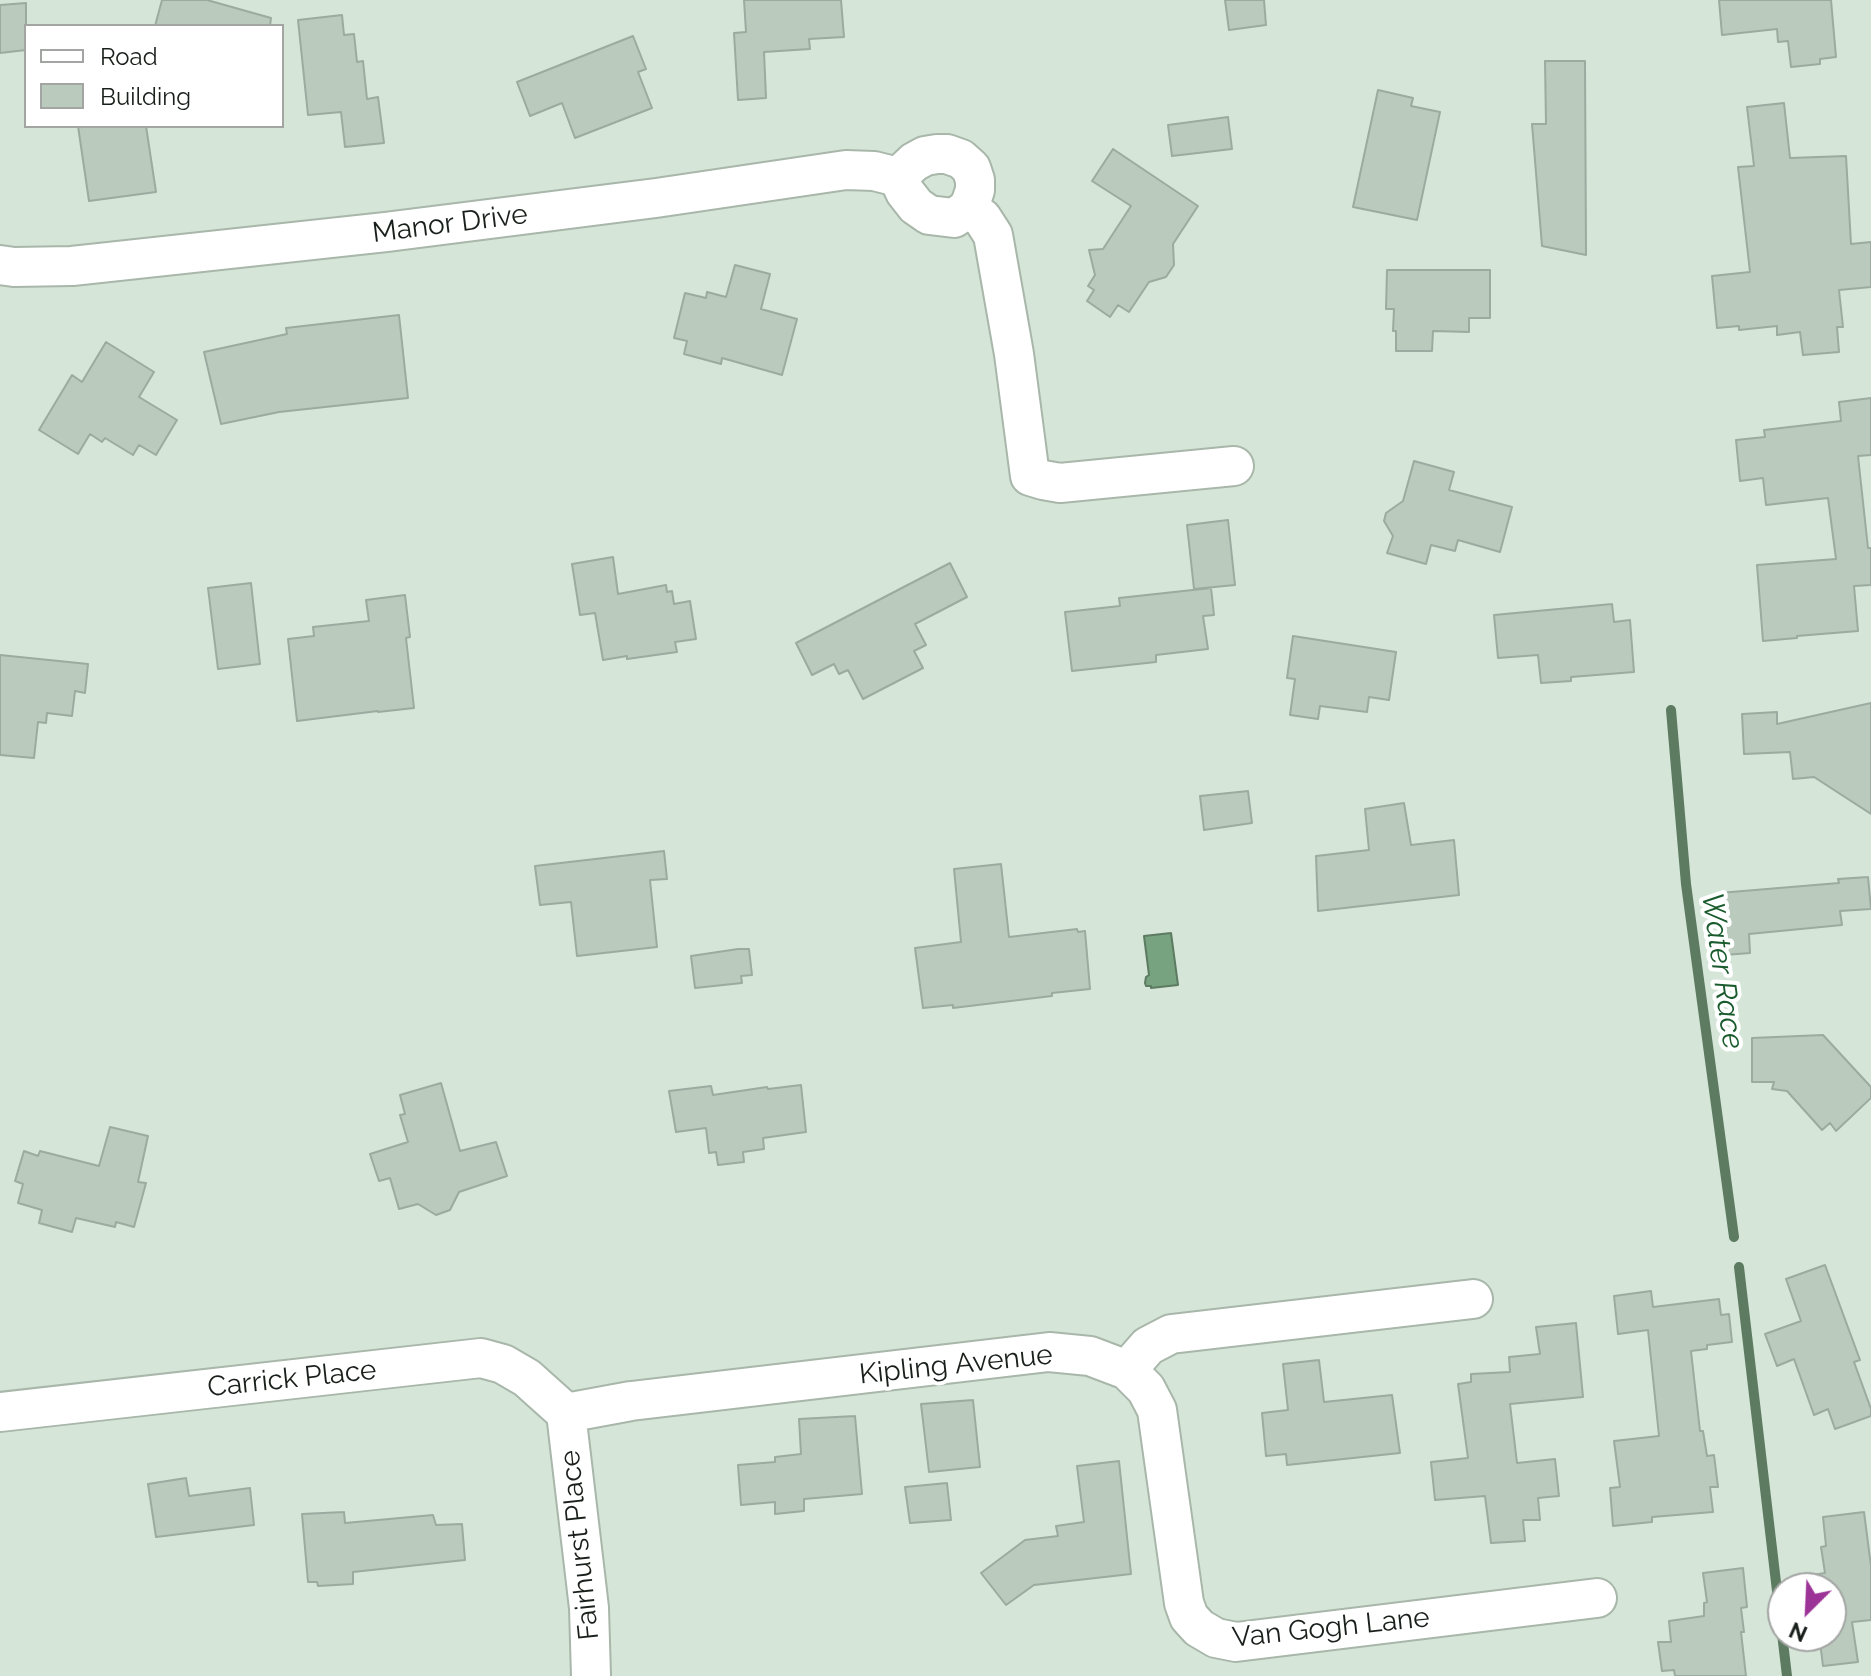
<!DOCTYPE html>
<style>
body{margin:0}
#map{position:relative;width:1871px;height:1676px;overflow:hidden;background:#d5e5d8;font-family:Raleway,sans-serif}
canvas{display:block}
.legend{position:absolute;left:24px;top:24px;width:260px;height:104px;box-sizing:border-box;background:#fff;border:2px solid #a3a5a3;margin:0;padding:10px 14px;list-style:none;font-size:24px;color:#191f1a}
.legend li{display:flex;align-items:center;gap:16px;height:40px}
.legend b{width:40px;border:2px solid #a3a5a3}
.north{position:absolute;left:1767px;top:1572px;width:80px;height:80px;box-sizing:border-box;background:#fff;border:2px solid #a3a5a3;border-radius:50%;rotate:204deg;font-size:22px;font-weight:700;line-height:32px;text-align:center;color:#191f1a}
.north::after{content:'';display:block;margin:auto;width:28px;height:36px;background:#9c3396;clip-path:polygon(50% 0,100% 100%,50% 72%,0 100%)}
</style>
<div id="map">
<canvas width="1871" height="1676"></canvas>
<ul class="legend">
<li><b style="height:10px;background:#fff"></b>Road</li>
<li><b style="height:22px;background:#bacabd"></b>Building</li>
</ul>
<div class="north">N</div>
</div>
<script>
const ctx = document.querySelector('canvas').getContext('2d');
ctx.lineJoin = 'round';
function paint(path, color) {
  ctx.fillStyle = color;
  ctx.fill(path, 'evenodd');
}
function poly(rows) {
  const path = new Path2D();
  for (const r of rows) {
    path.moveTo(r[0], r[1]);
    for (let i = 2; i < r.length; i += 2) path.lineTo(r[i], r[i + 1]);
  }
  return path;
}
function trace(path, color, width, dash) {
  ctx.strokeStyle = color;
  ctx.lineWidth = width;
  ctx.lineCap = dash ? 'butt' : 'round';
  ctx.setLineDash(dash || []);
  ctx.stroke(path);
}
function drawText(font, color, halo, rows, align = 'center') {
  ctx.font = font + ' Raleway,sans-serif';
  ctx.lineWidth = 8;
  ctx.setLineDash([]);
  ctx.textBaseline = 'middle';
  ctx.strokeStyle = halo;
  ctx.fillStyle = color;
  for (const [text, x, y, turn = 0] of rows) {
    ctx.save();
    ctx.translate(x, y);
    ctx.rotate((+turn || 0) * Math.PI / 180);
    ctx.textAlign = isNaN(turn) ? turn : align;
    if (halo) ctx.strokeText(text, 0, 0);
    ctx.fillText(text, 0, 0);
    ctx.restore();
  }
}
const water = poly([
 [1171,933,1178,985,1151,988,1151,986,1146,986,1145,983,1146,977,1149,975,1144,936,1171,933]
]);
paint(water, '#78a380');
trace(water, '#5c7b61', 2);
trace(poly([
 [1671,710,1686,884,1734,1237],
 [1739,1267,1787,1676]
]), '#5c7b61', 10);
const building = poly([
 [162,0,207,0,271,18,270,26,155,26,162,0],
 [744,0,841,0,844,37,809,39,810,49,764,52,766,98,738,100,734,33,746,32,744,0],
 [1225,0,1264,0,1266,25,1229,30,1225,0],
 [1719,0,1831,0,1836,57,1820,59,1820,64,1791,67,1788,41,1778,42,1777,29,1722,35,1719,0],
 [26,3,26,50,0,53,0,5,26,3],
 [342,15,344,35,354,34,357,62,363,61,367,99,378,97,384,143,345,147,341,112,308,115,298,20,342,15],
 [633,36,646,69,638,72,652,108,575,138,562,103,530,116,517,82,633,36],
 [1545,61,1585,61,1586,255,1542,246,1532,124,1546,124,1545,61],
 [1378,90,1413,98,1411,106,1440,112,1417,220,1353,207,1378,90],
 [1784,103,1790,158,1846,156,1851,244,1871,242,1871,287,1839,290,1843,327,1837,327,1839,352,1803,355,1800,332,1777,335,1777,326,1739,330,1739,326,1717,328,1712,276,1750,272,1738,167,1754,166,1747,107,1784,103],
 [1228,117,1232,149,1172,156,1168,125,1228,117],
 [78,126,146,126,156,192,89,201,78,126],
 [1113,149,1198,206,1173,244,1174,265,1166,277,1149,282,1129,312,1118,305,1110,317,1087,301,1094,290,1088,286,1095,275,1089,250,1103,249,1131,206,1092,181,1113,149],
 [735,265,770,274,761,309,797,319,782,375,722,358,721,364,684,354,687,341,674,338,685,293,706,298,707,292,726,297,735,265],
 [1387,270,1490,270,1490,318,1469,318,1469,332,1433,331,1432,351,1396,351,1396,331,1393,331,1394,309,1386,309,1387,270],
 [399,315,408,398,279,412,221,424,204,352,287,334,286,328,399,315],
 [106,342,154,372,139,397,177,420,156,455,139,445,133,455,105,438,102,442,90,434,78,454,39,430,72,375,82,382,106,342],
 [1871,398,1871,455,1858,456,1868,548,1871,548,1871,585,1854,586,1858,631,1797,636,1797,638,1763,641,1757,565,1836,559,1828,498,1766,505,1763,478,1740,481,1736,440,1765,437,1764,430,1841,421,1839,402,1871,398],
 [1414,461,1454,472,1449,490,1512,507,1500,552,1458,540,1455,551,1431,545,1426,564,1387,553,1393,536,1384,521,1386,513,1403,501,1414,461],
 [1228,520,1235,585,1194,589,1187,525,1228,520],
 [613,557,618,594,666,585,667,592,672,591,674,604,690,601,696,639,675,642,677,652,627,659,627,656,603,660,595,613,580,615,572,564,613,557],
 [950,563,967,597,915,624,926,645,914,651,923,668,863,699,848,670,839,674,834,664,812,675,796,643,950,563],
 [251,583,260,664,218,669,208,588,251,583],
 [1211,588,1214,615,1203,616,1208,649,1156,655,1156,662,1072,671,1065,612,1120,606,1119,598,1211,588],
 [405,595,410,637,406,638,414,708,378,712,378,711,297,721,288,639,314,636,313,627,369,621,366,600,405,595],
 [1612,604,1614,622,1630,620,1634,672,1571,677,1571,681,1541,683,1538,655,1498,658,1494,615,1612,604],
 [1293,636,1396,652,1389,700,1369,697,1367,712,1320,706,1318,719,1290,715,1295,679,1287,678,1293,636],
 [0,655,88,664,85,693,75,691,72,716,47,713,46,723,38,722,34,758,0,755,0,655],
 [1871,703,1871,814,1814,777,1793,779,1790,752,1744,754,1742,714,1777,712,1777,724,1871,703],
 [1248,791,1252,823,1204,830,1200,796,1248,791],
 [1404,803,1411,845,1454,840,1459,895,1318,911,1316,856,1369,850,1365,809,1404,803],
 [664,851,667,879,650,880,657,947,577,956,571,902,540,905,535,866,664,851],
 [1001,864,1009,937,1077,929,1078,932,1085,931,1090,989,1052,993,1052,996,953,1008,953,1005,923,1008,915,948,961,942,954,869,1001,864],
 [1868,877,1871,909,1840,911,1842,925,1749,934,1750,953,1724,955,1719,893,1839,883,1838,879,1868,877],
 [738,949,749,949,752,975,741,976,742,983,695,988,691,956,738,949],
 [1823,1035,1871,1087,1871,1098,1836,1131,1830,1123,1822,1130,1787,1091,1772,1089,1774,1082,1752,1082,1752,1038,1823,1035],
 [441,1083,460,1151,496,1142,507,1176,459,1192,450,1210,436,1215,418,1204,399,1209,390,1178,379,1181,370,1154,408,1142,400,1115,405,1114,400,1095,441,1083],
 [801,1085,806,1132,763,1138,764,1149,743,1152,744,1162,718,1165,716,1152,709,1153,706,1128,676,1132,669,1091,711,1086,713,1095,767,1087,768,1089,801,1085],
 [110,1127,148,1136,138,1182,146,1183,134,1227,116,1222,115,1227,76,1218,72,1232,39,1223,42,1210,18,1203,23,1184,15,1181,24,1151,38,1156,40,1151,99,1166,110,1127],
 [1825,1265,1860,1360,1854,1362,1871,1409,1871,1416,1835,1429,1828,1409,1814,1415,1794,1359,1777,1366,1765,1334,1801,1321,1786,1279,1825,1265],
 [1651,1291,1653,1307,1719,1299,1721,1315,1729,1314,1732,1342,1707,1345,1707,1349,1691,1351,1700,1431,1703,1431,1707,1456,1714,1455,1718,1487,1710,1487,1713,1512,1652,1517,1652,1522,1613,1526,1610,1488,1620,1487,1614,1441,1659,1436,1648,1330,1618,1334,1614,1296,1651,1291],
 [1576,1323,1583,1397,1510,1404,1517,1463,1555,1459,1559,1496,1538,1498,1540,1520,1523,1520,1525,1541,1491,1543,1485,1496,1435,1500,1431,1462,1468,1458,1458,1384,1471,1382,1471,1374,1510,1372,1509,1357,1540,1354,1536,1327,1576,1323],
 [1319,1360,1324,1402,1392,1395,1400,1453,1287,1465,1286,1454,1266,1456,1262,1413,1288,1410,1283,1364,1319,1360],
 [973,1400,980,1467,929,1472,921,1404,973,1400],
 [855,1416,862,1494,804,1499,804,1511,775,1514,775,1502,741,1505,738,1465,775,1462,775,1457,801,1454,799,1419,855,1416],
 [1119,1461,1131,1574,1034,1585,1006,1605,981,1573,1025,1540,1058,1536,1056,1526,1084,1522,1077,1466,1119,1461],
 [186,1478,189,1496,250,1488,254,1525,156,1537,148,1484,186,1478],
 [947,1483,951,1520,910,1523,905,1487,947,1483],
 [344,1512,345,1523,433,1515,436,1525,462,1524,465,1560,353,1572,353,1584,318,1586,317,1582,308,1582,302,1514,344,1512],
 [1864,1512,1871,1566,1871,1620,1852,1622,1858,1662,1823,1666,1820,1642,1808,1643,1807,1636,1831,1636,1831,1588,1801,1588,1800,1577,1825,1573,1821,1547,1826,1546,1823,1517,1864,1512],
 [1743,1568,1747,1607,1741,1608,1744,1632,1741,1632,1746,1676,1675,1676,1674,1670,1662,1671,1658,1642,1671,1642,1669,1621,1704,1616,1704,1603,1707,1602,1703,1573,1743,1568]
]);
paint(building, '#bacabd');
trace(building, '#9cab9f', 2);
const minor = poly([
 [937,154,947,154,961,159,971,168,975,180,975,190,971,202,967,209,954,218,929,215,916,206,905,192,898,177,914,162,925,156,937,154],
 [967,209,982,218,993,235,1014,354,1030,476,1043,480,1060,483,1234,466],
 [0,265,14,267,72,266,386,232,656,198,846,170,874,171,898,177],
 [1127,1370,1146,1389,1157,1410,1184,1603,1189,1617,1199,1628,1216,1638,1236,1642,1597,1598],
 [0,1412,481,1358,503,1364,527,1378,566,1413],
 [566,1413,631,1401,1049,1352,1090,1356,1127,1370,1148,1346,1171,1334,1473,1299],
 [566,1413,589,1608,591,1676]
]);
trace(minor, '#a8b7aa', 42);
trace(minor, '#fff', 38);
drawText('28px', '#191f1a', '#fff', [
 ["Manor Drive",450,224,-7],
 ["Kipling Avenue",956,1365,-6],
 ["Carrick Place",292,1379,-6],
 ["Fairhurst Place",580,1545,-96],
 ["Van Gogh Lane",1331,1628,-6]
]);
drawText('italic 30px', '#1a5b2e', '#fff', [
 ["Water Race",1722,971,82]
]);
</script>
